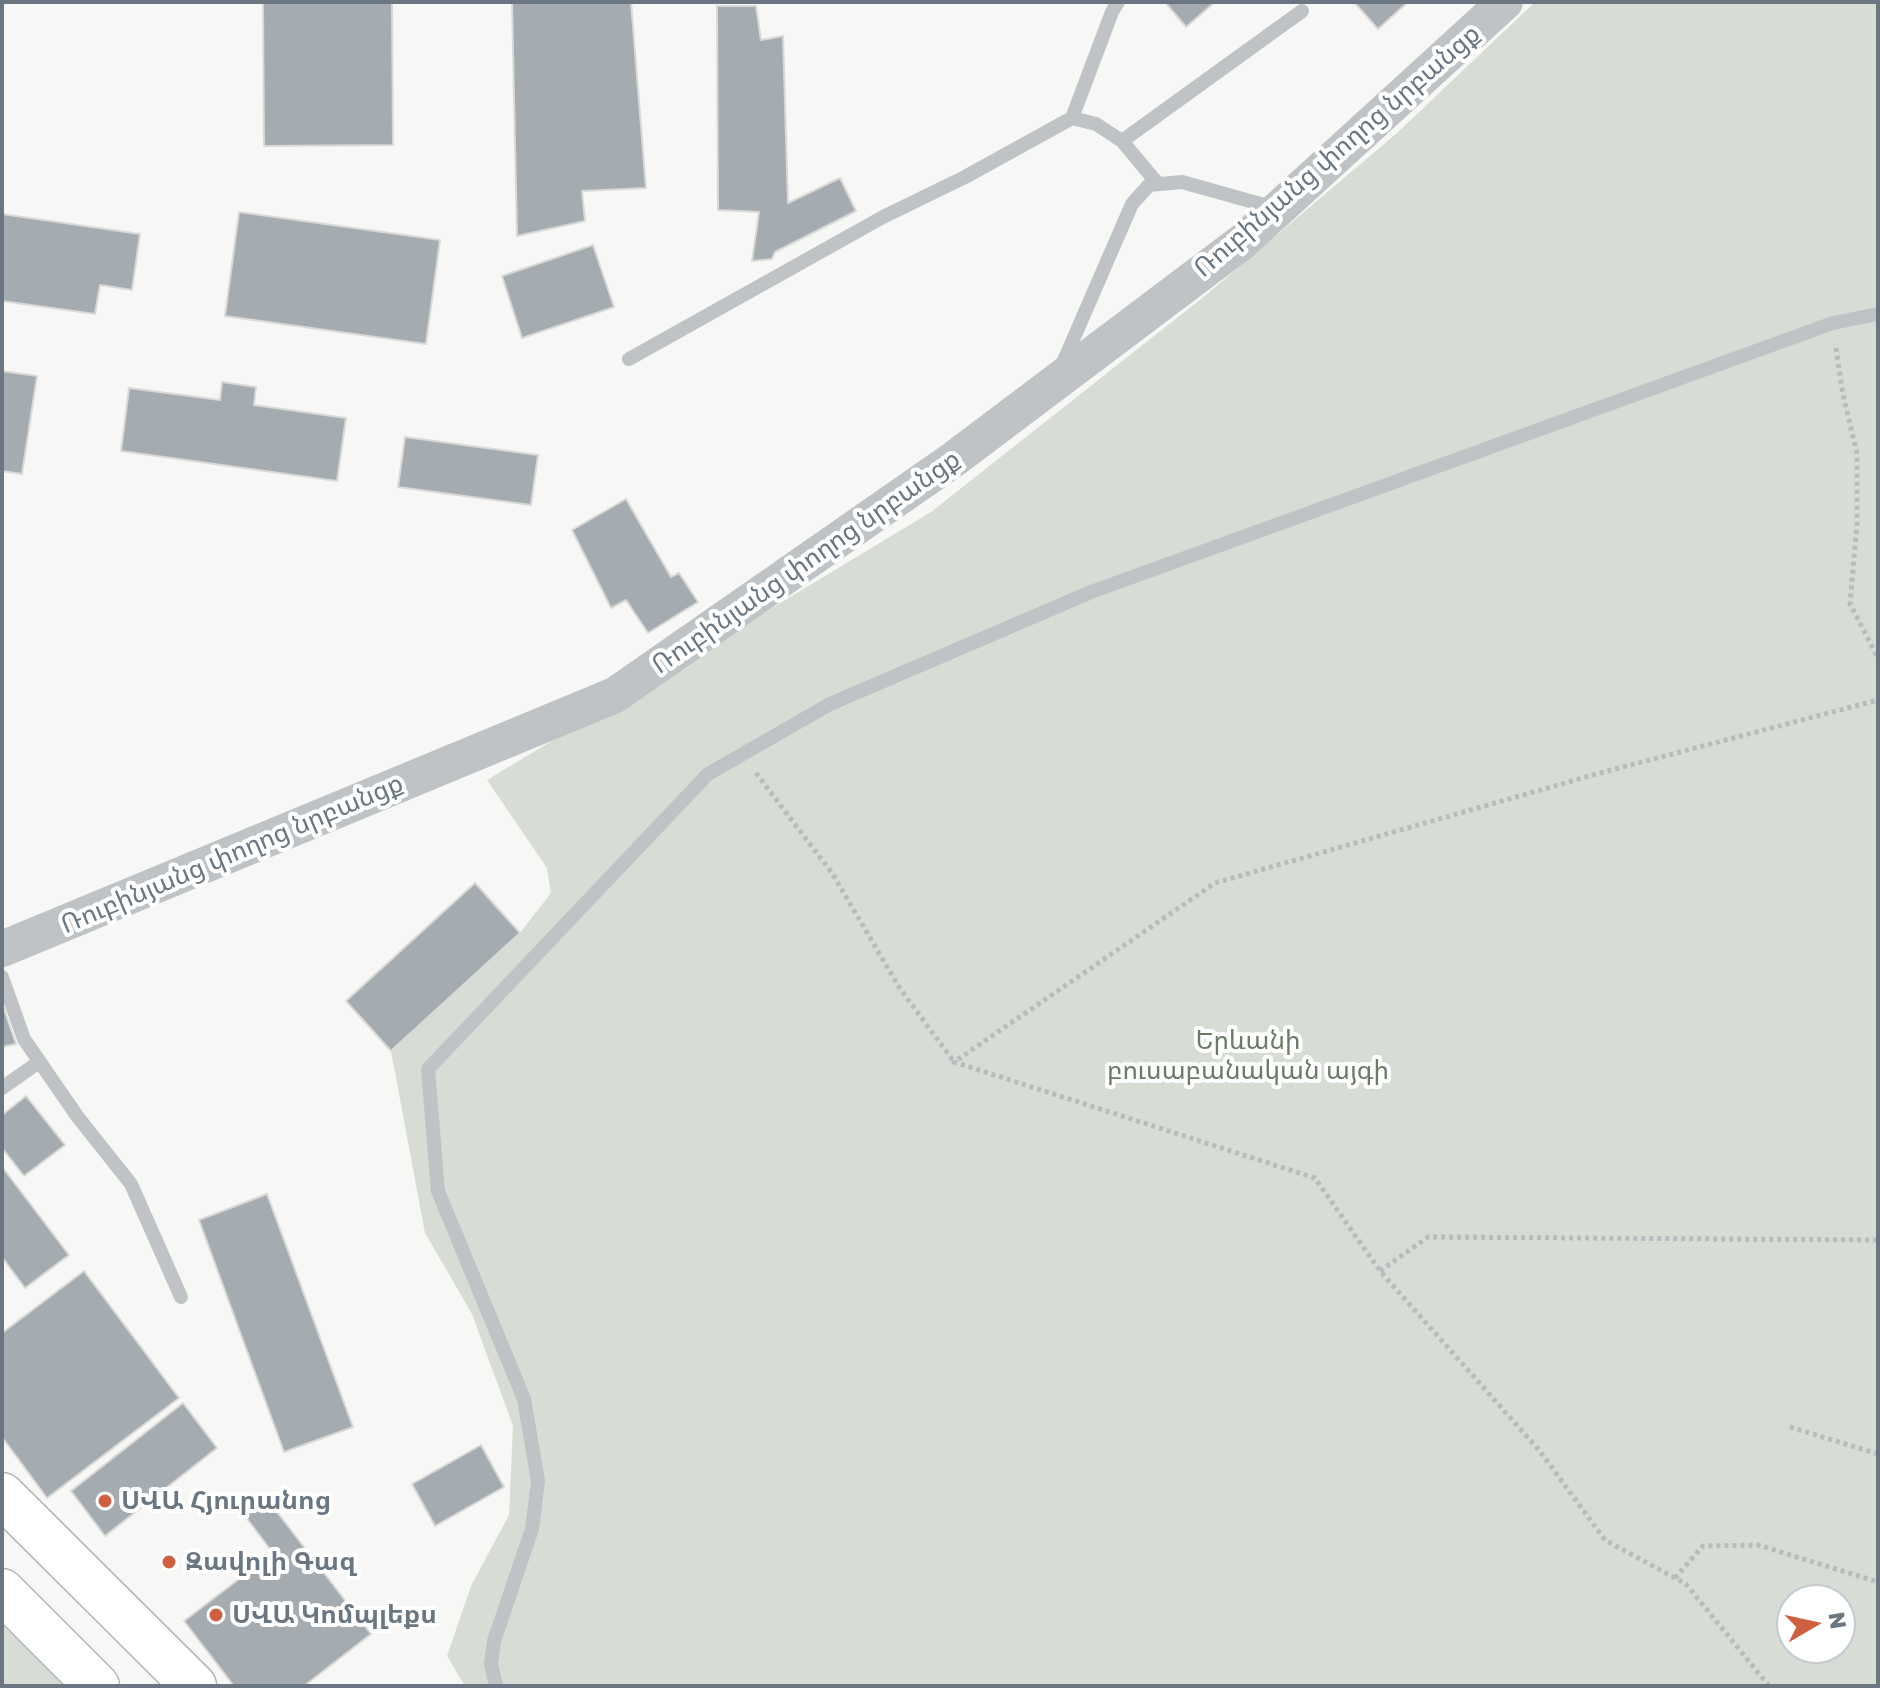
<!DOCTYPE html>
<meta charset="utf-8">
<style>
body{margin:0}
#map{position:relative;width:1880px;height:1688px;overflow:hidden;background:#f7f7f5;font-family:"Golos Text",sans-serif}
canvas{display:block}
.frame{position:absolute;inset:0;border:4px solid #6a7782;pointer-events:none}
.north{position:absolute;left:1776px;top:1584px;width:80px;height:80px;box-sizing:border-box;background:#fff;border:2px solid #c3c9cd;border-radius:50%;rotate:81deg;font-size:22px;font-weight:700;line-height:32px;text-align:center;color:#6a7782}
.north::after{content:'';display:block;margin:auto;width:28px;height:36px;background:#ce603f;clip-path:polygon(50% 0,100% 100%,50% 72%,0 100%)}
</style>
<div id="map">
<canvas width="1880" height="1688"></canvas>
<div class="frame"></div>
<div class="north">N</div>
</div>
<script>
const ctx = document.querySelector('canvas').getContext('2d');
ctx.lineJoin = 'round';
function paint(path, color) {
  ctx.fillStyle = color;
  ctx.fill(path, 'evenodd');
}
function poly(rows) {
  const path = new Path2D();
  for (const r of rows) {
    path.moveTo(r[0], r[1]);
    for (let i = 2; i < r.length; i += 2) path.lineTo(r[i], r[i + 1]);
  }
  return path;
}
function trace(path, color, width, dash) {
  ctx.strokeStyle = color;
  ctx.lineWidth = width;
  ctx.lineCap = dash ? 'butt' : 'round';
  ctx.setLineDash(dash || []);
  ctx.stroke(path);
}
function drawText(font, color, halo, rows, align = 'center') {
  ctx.font = font + ' "Golos Text","Noto Sans Armenian",sans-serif';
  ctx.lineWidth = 8;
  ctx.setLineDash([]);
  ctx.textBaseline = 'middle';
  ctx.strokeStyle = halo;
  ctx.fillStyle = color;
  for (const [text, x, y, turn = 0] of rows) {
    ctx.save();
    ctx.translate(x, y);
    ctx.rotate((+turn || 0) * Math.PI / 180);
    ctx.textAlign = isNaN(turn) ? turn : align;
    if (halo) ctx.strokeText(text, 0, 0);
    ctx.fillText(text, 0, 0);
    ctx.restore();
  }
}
paint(poly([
 [1535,2,1878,2,1878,1686,465,1686,447,1656,471,1586,509,1515,513,1426,472,1314,425,1233,391,1051,520,933,551,893,547,868,487,780,931,512,1206,295,1397,133],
 [1792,1600,1840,1600,1840,1648,1792,1648],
 [2,1625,66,1686,2,1686]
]), '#d7dcd5');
const building = poly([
 [263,2,392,2,393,145,264,146,263,2],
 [512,2,631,2,646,188,582,191,585,221,517,236,512,2],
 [1165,2,1215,2,1186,27,1165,2],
 [1354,2,1408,2,1378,29,1354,2],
 [717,6,756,6,761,40,783,36,788,203,840,178,856,211,775,252,772,259,752,261,759,212,718,210,717,6],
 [239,212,440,240,426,344,225,316,239,212],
 [2,214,140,234,132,290,100,285,95,314,2,301,2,214],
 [593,245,614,307,522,338,502,276,593,245],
 [2,371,37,376,22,474,2,471,2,371],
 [222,382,256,387,254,405,346,418,337,481,121,451,129,388,220,400,222,382],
 [405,437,538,455,531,505,398,487,405,437],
 [626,499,671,577,679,573,698,602,648,633,626,600,611,608,572,530,626,499],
 [475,883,520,933,391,1051,346,1001,475,883],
 [2,1003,16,1044,2,1047,2,1003],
 [26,1096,65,1145,24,1176,2,1148,2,1115,26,1096],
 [3,1168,69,1255,25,1288,2,1257,3,1168],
 [267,1194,353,1427,284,1452,199,1220,267,1194],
 [84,1271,179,1398,47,1498,2,1437,2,1333,84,1271],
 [183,1403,217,1448,105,1536,71,1491,183,1403],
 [481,1445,504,1487,435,1526,412,1484,481,1445],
 [267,1499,371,1634,304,1686,234,1686,184,1621,273,1553,245,1516,267,1499]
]);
paint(building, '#a5acb1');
trace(building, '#d9d9d7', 2);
const primary = poly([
 [2,1495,194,1686],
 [2,1591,97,1686]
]);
trace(primary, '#b3b7ba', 47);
trace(poly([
 [1836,348,1843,395,1857,453,1857,524,1850,604,1878,658],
 [756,773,832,873,899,987,954,1062],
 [1380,1271,1428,1237,1878,1240],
 [1790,1427,1878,1454],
 [1675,1578,1703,1546,1758,1545,1878,1582],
 [1769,1686,1686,1584,1605,1540,1539,1450,1380,1271,1315,1178,954,1062,1215,883,1600,773,1878,700]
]), '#b9bcbe', 5, [4, 4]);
trace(poly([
 [1072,118,1112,12,1118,2],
 [1122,141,1302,11],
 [629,359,883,217,965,177,1072,118,1096,124,1122,141,1158,184],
 [1062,365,1132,204,1149,185,1182,182,1275,208],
 [2,977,24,1039,77,1116,131,1184,181,1297],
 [2,1088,39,1062],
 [496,1686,491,1664,494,1641,532,1529,538,1481,524,1399,438,1191,428,1069,708,774,830,704,1091,592,1833,323,1878,314]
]), '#bfc3c6', 14);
trace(poly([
 [2,949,615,695,954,459,1242,242,1505,2]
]), '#bfc3c6', 36);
trace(primary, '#fff', 44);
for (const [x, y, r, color] of [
 [105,1501,8,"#ce603f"],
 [169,1562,8,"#ce603f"],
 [216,1615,8,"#ce603f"]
]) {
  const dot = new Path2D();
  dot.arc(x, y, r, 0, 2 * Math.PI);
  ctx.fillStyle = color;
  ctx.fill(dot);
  trace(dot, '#fff', 3);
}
drawText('26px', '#6a7782', '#fff', [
 ["Ռուբինյանց փողոց նրբանցք",1337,151,-41],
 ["Ռուբինյանց փողոց նրբանցք",806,562,-35],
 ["Ռուբինյանց փողոց նրբանցք",232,854,-23]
]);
drawText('26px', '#6c7a68', '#fff', [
 ["Երևանի",1248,1041],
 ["բուսաբանական այգի",1248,1071]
]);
drawText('bold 26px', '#6a7782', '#fff', [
 ["ՍՎԱ Հյուրանոց",121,1501],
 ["Զավոլի Գազ",185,1562],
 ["ՍՎԱ Կոմպլեքս",232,1615]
], 'left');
</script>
